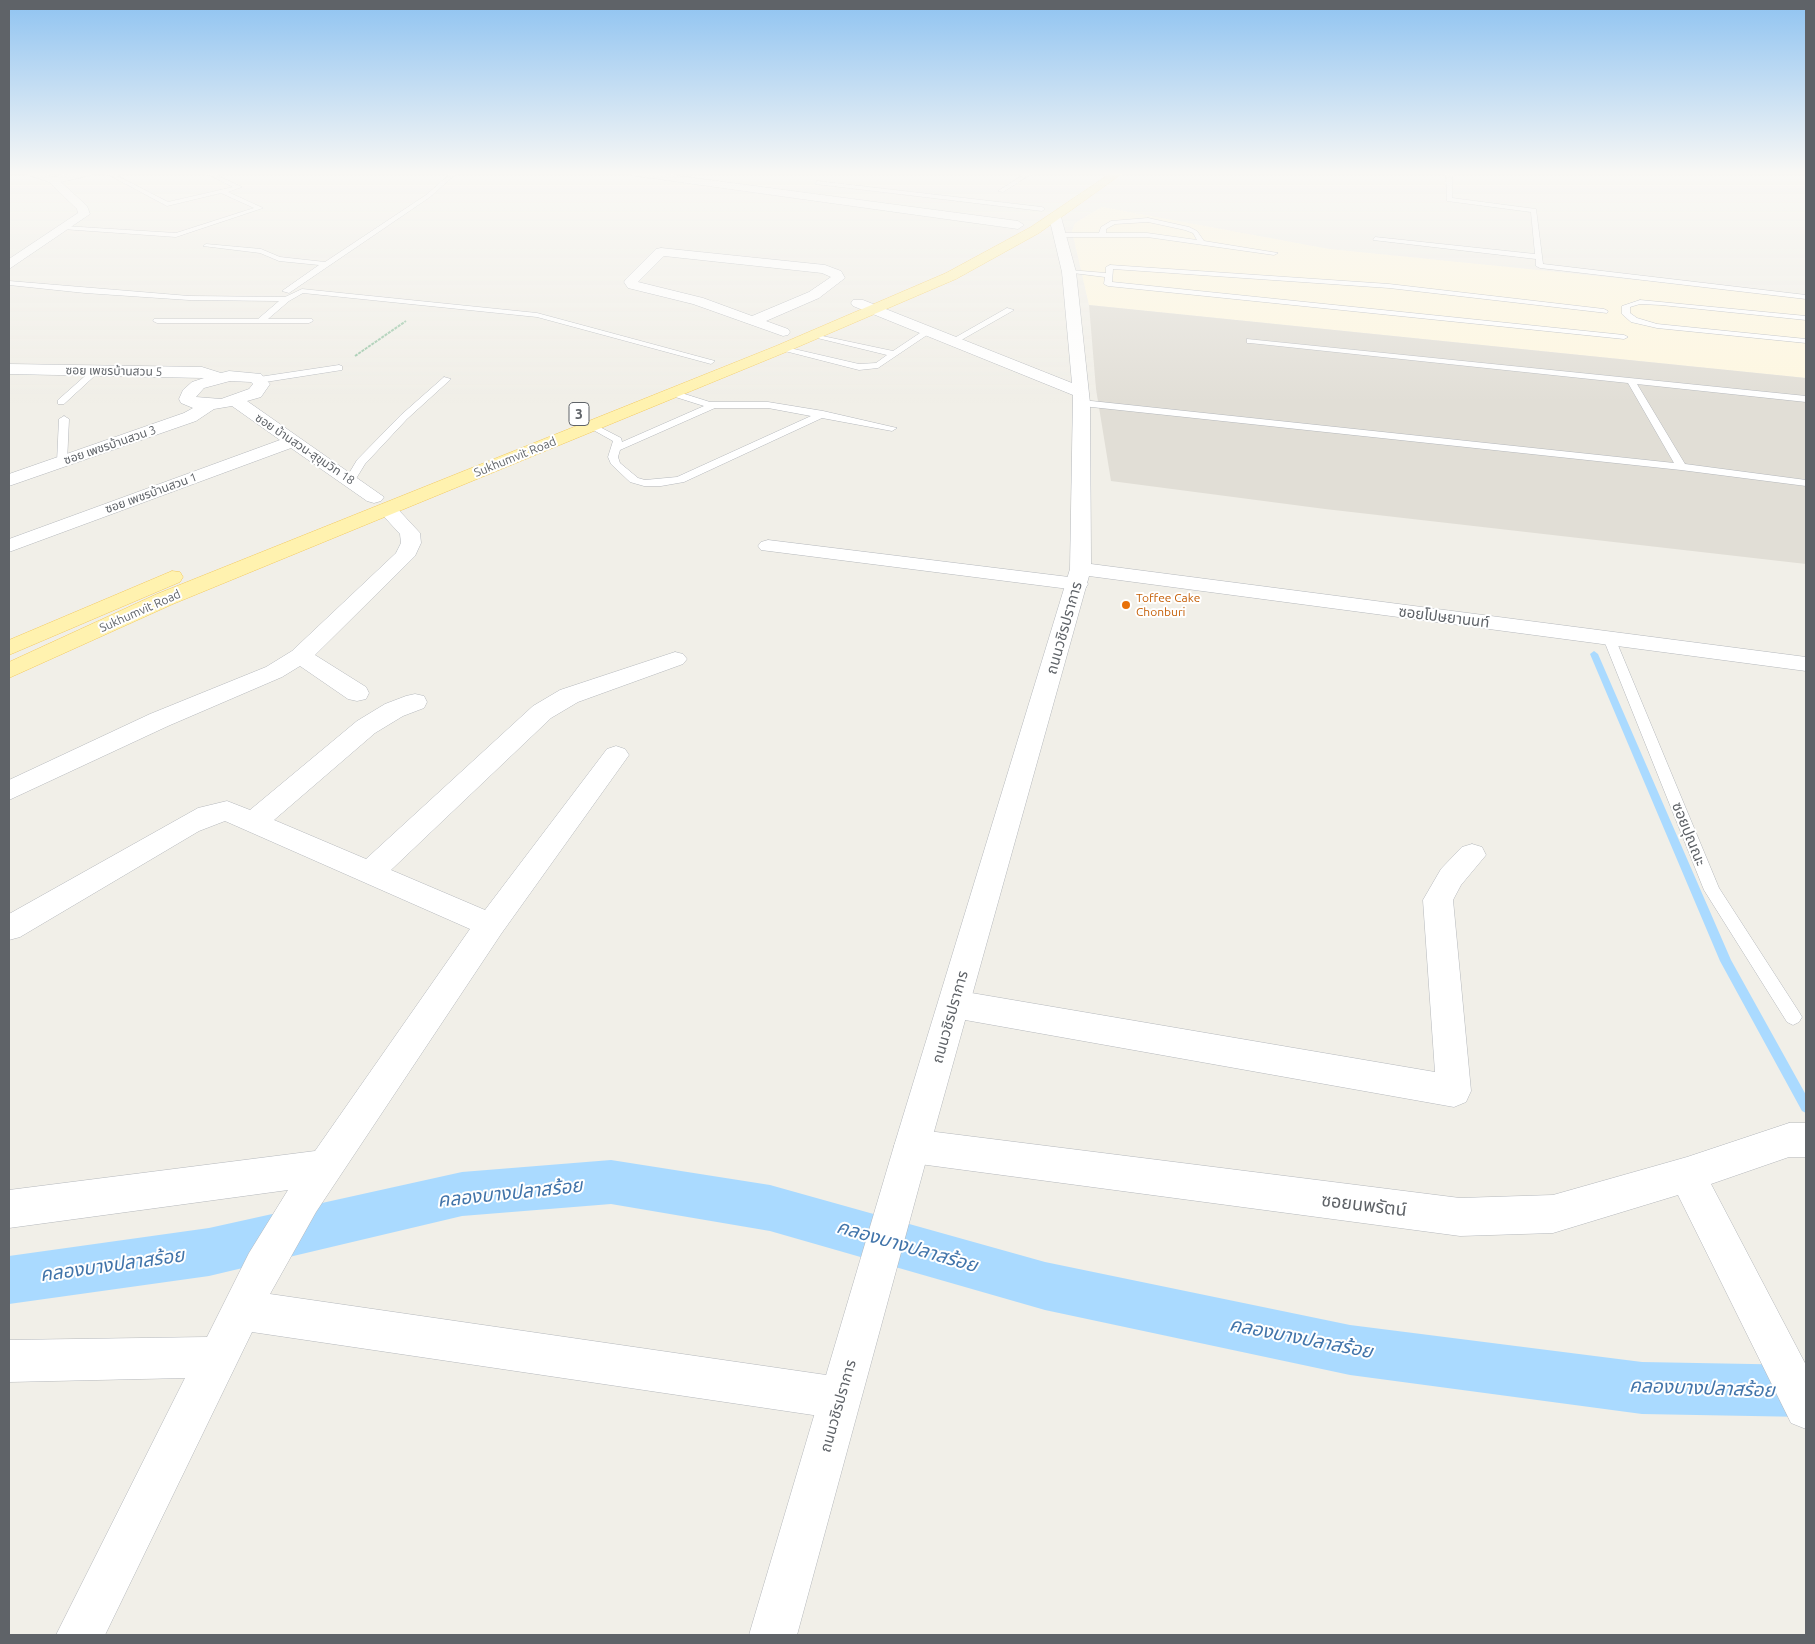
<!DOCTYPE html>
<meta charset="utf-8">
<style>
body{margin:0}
#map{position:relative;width:1815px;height:1644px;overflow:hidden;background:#f1efe8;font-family:Ubuntu,sans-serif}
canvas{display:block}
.frame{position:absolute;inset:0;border:10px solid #5f6368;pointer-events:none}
</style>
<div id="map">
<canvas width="1815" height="1644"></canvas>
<div class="frame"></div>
</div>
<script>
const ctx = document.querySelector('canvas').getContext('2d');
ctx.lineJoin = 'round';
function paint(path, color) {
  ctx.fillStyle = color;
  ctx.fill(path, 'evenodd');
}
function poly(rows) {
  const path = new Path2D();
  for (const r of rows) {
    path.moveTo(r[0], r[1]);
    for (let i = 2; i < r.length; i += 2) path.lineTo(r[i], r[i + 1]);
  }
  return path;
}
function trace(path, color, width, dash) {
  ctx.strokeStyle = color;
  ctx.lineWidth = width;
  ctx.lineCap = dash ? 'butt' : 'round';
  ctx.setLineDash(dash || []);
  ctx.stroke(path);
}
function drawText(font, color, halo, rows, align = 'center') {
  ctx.font = font + ' Ubuntu,"Noto Sans Thai",sans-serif';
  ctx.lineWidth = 4;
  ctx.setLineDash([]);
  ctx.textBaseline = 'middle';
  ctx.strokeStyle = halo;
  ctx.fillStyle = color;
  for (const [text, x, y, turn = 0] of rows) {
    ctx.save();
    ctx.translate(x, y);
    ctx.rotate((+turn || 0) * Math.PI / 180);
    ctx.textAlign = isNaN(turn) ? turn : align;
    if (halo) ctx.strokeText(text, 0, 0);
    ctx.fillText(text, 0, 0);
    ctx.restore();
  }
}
paint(poly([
 [1102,207,1329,249,1806,297,1806,378,1089,305,1072,231,1075,223]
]), '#fef7e0');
paint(poly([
 [1089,305,1806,378,1806,564,1325,509,1111,481,1096,389]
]), '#e1ded6');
paint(poly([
 [1594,651,1598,654,1731,960,1806,1095,1806,1113,1802,1111,1720,961,1590,654,1594,651]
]), '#aadaff');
paint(poly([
 [611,1160,770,1185,1045,1262,1350,1325,1642,1362,1806,1365,1806,1417,1642,1414,1350,1375,1045,1310,770,1231,611,1204,462,1216,209,1276,9,1304,9,1256,209,1228,462,1172,611,1160]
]), '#aadaff');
const service = poly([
 [105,173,112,173,168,202,233,187,205,173,212,173,242,187,228,192,263,208,176,237,62,229,64,226,176,233,254,208,221,193,167,206,105,173],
 [451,173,457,173,430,197,289,293,282,291,319,265,279,261,260,253,203,246,206,244,261,249,280,257,325,262,426,195,451,173],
 [1026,173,1033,173,1003,192,998,191,1026,173],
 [1446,173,1452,173,1452,198,1536,209,1543,264,1806,295,1806,299,1540,268,1536,266,1536,259,1373,240,1375,237,1535,254,1531,212,1447,201,1446,173],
 [817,181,1042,207,1045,209,1042,211,815,184,817,181],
 [1148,218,1189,227,1197,231,1204,241,1278,253,1274,255,1147,237,1059,237,1056,235,1059,233,1099,233,1101,227,1111,221,1148,218],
 [1148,222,1185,230,1193,233,1197,240,1147,233,1106,233,1106,229,1115,224,1148,222],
 [1110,265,1389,284,1604,309,1608,311,1607,313,1389,288,1113,269,1112,282,1624,335,1628,337,1624,339,1108,286,1104,284,1105,277,1065,272,1069,270,1106,273,1106,267,1110,265],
 [9,281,189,296,285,297,302,289,537,313,715,361,711,364,537,317,303,293,289,301,268,319,312,319,313,321,309,323,157,323,153,321,154,319,258,319,279,301,189,300,85,293,9,285,9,281],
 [1640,300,1806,316,1806,320,1661,305,1640,304,1630,307,1630,313,1637,318,1657,324,1806,339,1806,343,1657,328,1631,322,1622,314,1622,306,1640,300],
 [1007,308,1014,310,956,343,949,341,1007,308],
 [926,329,933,331,878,368,859,370,777,349,781,346,859,364,876,363,887,355,809,336,813,334,893,351,926,329],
 [1247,339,1806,396,1806,402,1637,384,1685,464,1806,480,1806,486,1681,470,1082,406,1077,403,1082,400,1674,463,1628,383,1250,343,1247,343,1247,339],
 [339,365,342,366,342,370,259,383,255,380,259,377,339,365],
 [94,368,101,370,64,404,58,404,58,400,94,368],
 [444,377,451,379,407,419,365,464,354,482,346,482,345,480,357,460,401,415,444,377],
 [672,390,710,402,768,402,823,411,897,428,892,431,822,418,684,482,661,486,644,486,630,482,611,464,608,457,613,441,586,426,594,424,621,438,622,442,704,406,669,395,667,393,672,390],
 [715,408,768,408,811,416,677,477,645,480,638,478,620,463,618,457,620,450,715,408],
 [64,416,69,419,67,462,62,465,57,462,59,419,64,416],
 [1609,634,1615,638,1719,888,1799,1012,1802,1017,1799,1022,1793,1025,1787,1022,1704,890,1603,638,1609,634]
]);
const minor = poly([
 [26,173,41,173,54,177,73,173,93,173,92,175,61,182,87,206,90,214,9,269,9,259,78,213,77,209,49,182,27,175,26,173],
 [631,173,657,173,1018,221,1024,225,1018,229,636,176,631,173],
 [661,248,825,265,841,271,845,278,819,298,766,321,788,329,790,332,788,335,783,336,693,304,628,288,624,282,626,279,656,249,661,248],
 [664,256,822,273,831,277,809,292,752,316,703,298,638,282,664,256],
 [9,364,202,367,221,373,229,371,261,374,270,384,261,397,247,401,384,497,381,501,374,503,367,501,291,448,9,552,9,539,280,440,232,406,214,409,196,421,9,486,9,474,184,413,193,408,181,403,179,399,183,390,192,382,204,378,9,374,9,364],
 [230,381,251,382,253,384,249,389,221,399,196,397,204,388,230,381],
 [387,503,394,505,420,533,421,543,415,556,315,655,366,687,369,693,366,699,357,701,348,699,300,666,282,677,168,726,9,800,9,780,150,714,266,667,292,651,396,553,401,543,400,534,377,509,380,505,387,503],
 [768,540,1077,578,1085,579,1088,584,1085,589,1077,590,761,550,758,546,761,542,768,540],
 [675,652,683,654,687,659,683,664,578,702,551,718,391,870,485,910,607,749,616,746,625,749,629,755,501,934,316,1212,270,1294,840,1377,855,1383,861,1398,855,1413,840,1419,252,1332,105,1635,56,1635,185,1378,9,1382,9,1340,207,1337,249,1253,288,1190,9,1228,9,1190,315,1151,470,929,225,821,199,831,20,937,9,940,9,914,198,808,227,801,250,810,357,721,385,704,406,696,415,694,424,696,427,702,424,708,403,716,375,733,274,820,366,859,533,706,560,690,675,652],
 [1472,844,1482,847,1486,855,1461,885,1453,900,1471,1091,1466,1102,1454,1107,954,1018,943,1014,938,1004,943,994,954,990,1435,1072,1423,900,1441,869,1462,847,1472,844],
 [1789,1123,1806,1123,1806,1157,1789,1157,1711,1184,1806,1365,1806,1429,1791,1423,1678,1195,1553,1233,1460,1236,912,1163,899,1158,894,1146,899,1134,912,1129,1460,1198,1553,1195,1687,1157,1789,1123]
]);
const tertiary = poly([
 [1055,213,1061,217,1076,272,1090,403,1091,564,1806,657,1806,671,1089,576,930,1146,797,1635,749,1635,894,1146,1070,569,1073,395,853,306,851,303,853,300,863,300,1072,383,1062,272,1049,217,1055,213]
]);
const primary = poly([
 [1111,173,1123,173,1039,233,956,279,786,352,173,604,9,678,9,662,157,594,776,346,946,273,1031,227,1111,173],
 [172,571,180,572,183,577,180,582,9,655,9,640,172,571]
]);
trace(service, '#b5b8bc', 1);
trace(minor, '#b5b8bc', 1);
trace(tertiary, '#b5b8bc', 1);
trace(primary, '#f2c960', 1);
trace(poly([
 [355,356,406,321]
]), '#9cc7a9', 2, [3, 1]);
paint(service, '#fff');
paint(minor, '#fff');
paint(tertiary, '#fff');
paint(primary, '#fff2af');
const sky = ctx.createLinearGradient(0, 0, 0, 403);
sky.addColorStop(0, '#8fc3f1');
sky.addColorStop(0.43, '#f9f8f5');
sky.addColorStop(1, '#f9f8f500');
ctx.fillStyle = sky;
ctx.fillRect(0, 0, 1815, 403);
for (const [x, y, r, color] of [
 [1126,605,5,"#e8710a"]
]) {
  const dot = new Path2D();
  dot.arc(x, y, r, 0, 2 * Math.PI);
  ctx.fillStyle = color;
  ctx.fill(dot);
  trace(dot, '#fff', 2);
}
drawText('12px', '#5f6368', '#fff', [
 ["ซอย เพชรบ้านสวน 5",114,371,1],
 ["ซอย เพชรบ้านสวน 3",110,445,-19],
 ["ซอย บ้านสวน-สุขุมวิท 18",305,449,34],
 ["Sukhumvit Road",515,457,-22],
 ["ซอย เพชรบ้านสวน 1",151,493,-20],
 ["Sukhumvit Road",140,611,-24]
]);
drawText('12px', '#c56008', '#fff', [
 ["Toffee Cake",1136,598],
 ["Chonburi",1136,612]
], 'left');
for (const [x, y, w] of [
 [579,414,20]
]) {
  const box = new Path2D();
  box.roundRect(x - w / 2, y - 11.5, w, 23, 4);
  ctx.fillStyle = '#fff';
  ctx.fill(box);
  trace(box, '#5f6368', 1);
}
drawText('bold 14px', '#5f6368', null, [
 ["3",579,414]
]);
drawText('15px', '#5f6368', '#fff', [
 ["ซอยโปษยานนท์",1444,617,7],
 ["ถนนวชิรปราการ",1064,628,-74],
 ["ซอยปุณณะ",1689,834,68],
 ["ถนนวชิรปราการ",950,1017,-74],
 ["ถนนวชิรปราการ",838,1406,-74]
]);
drawText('18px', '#5f6368', '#fff', [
 ["ซอยนพรัตน์",1364,1205,7]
]);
drawText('italic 19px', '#4174aa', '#fff', [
 ["คลองบางปลาสร้อย",510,1193,-6],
 ["คลองบางปลาสร้อย",907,1246,16],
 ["คลองบางปลาสร้อย",112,1265,-8],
 ["คลองบางปลาสร้อย",1301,1338,11],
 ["คลองบางปลาสร้อย",1702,1388,2]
]);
</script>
